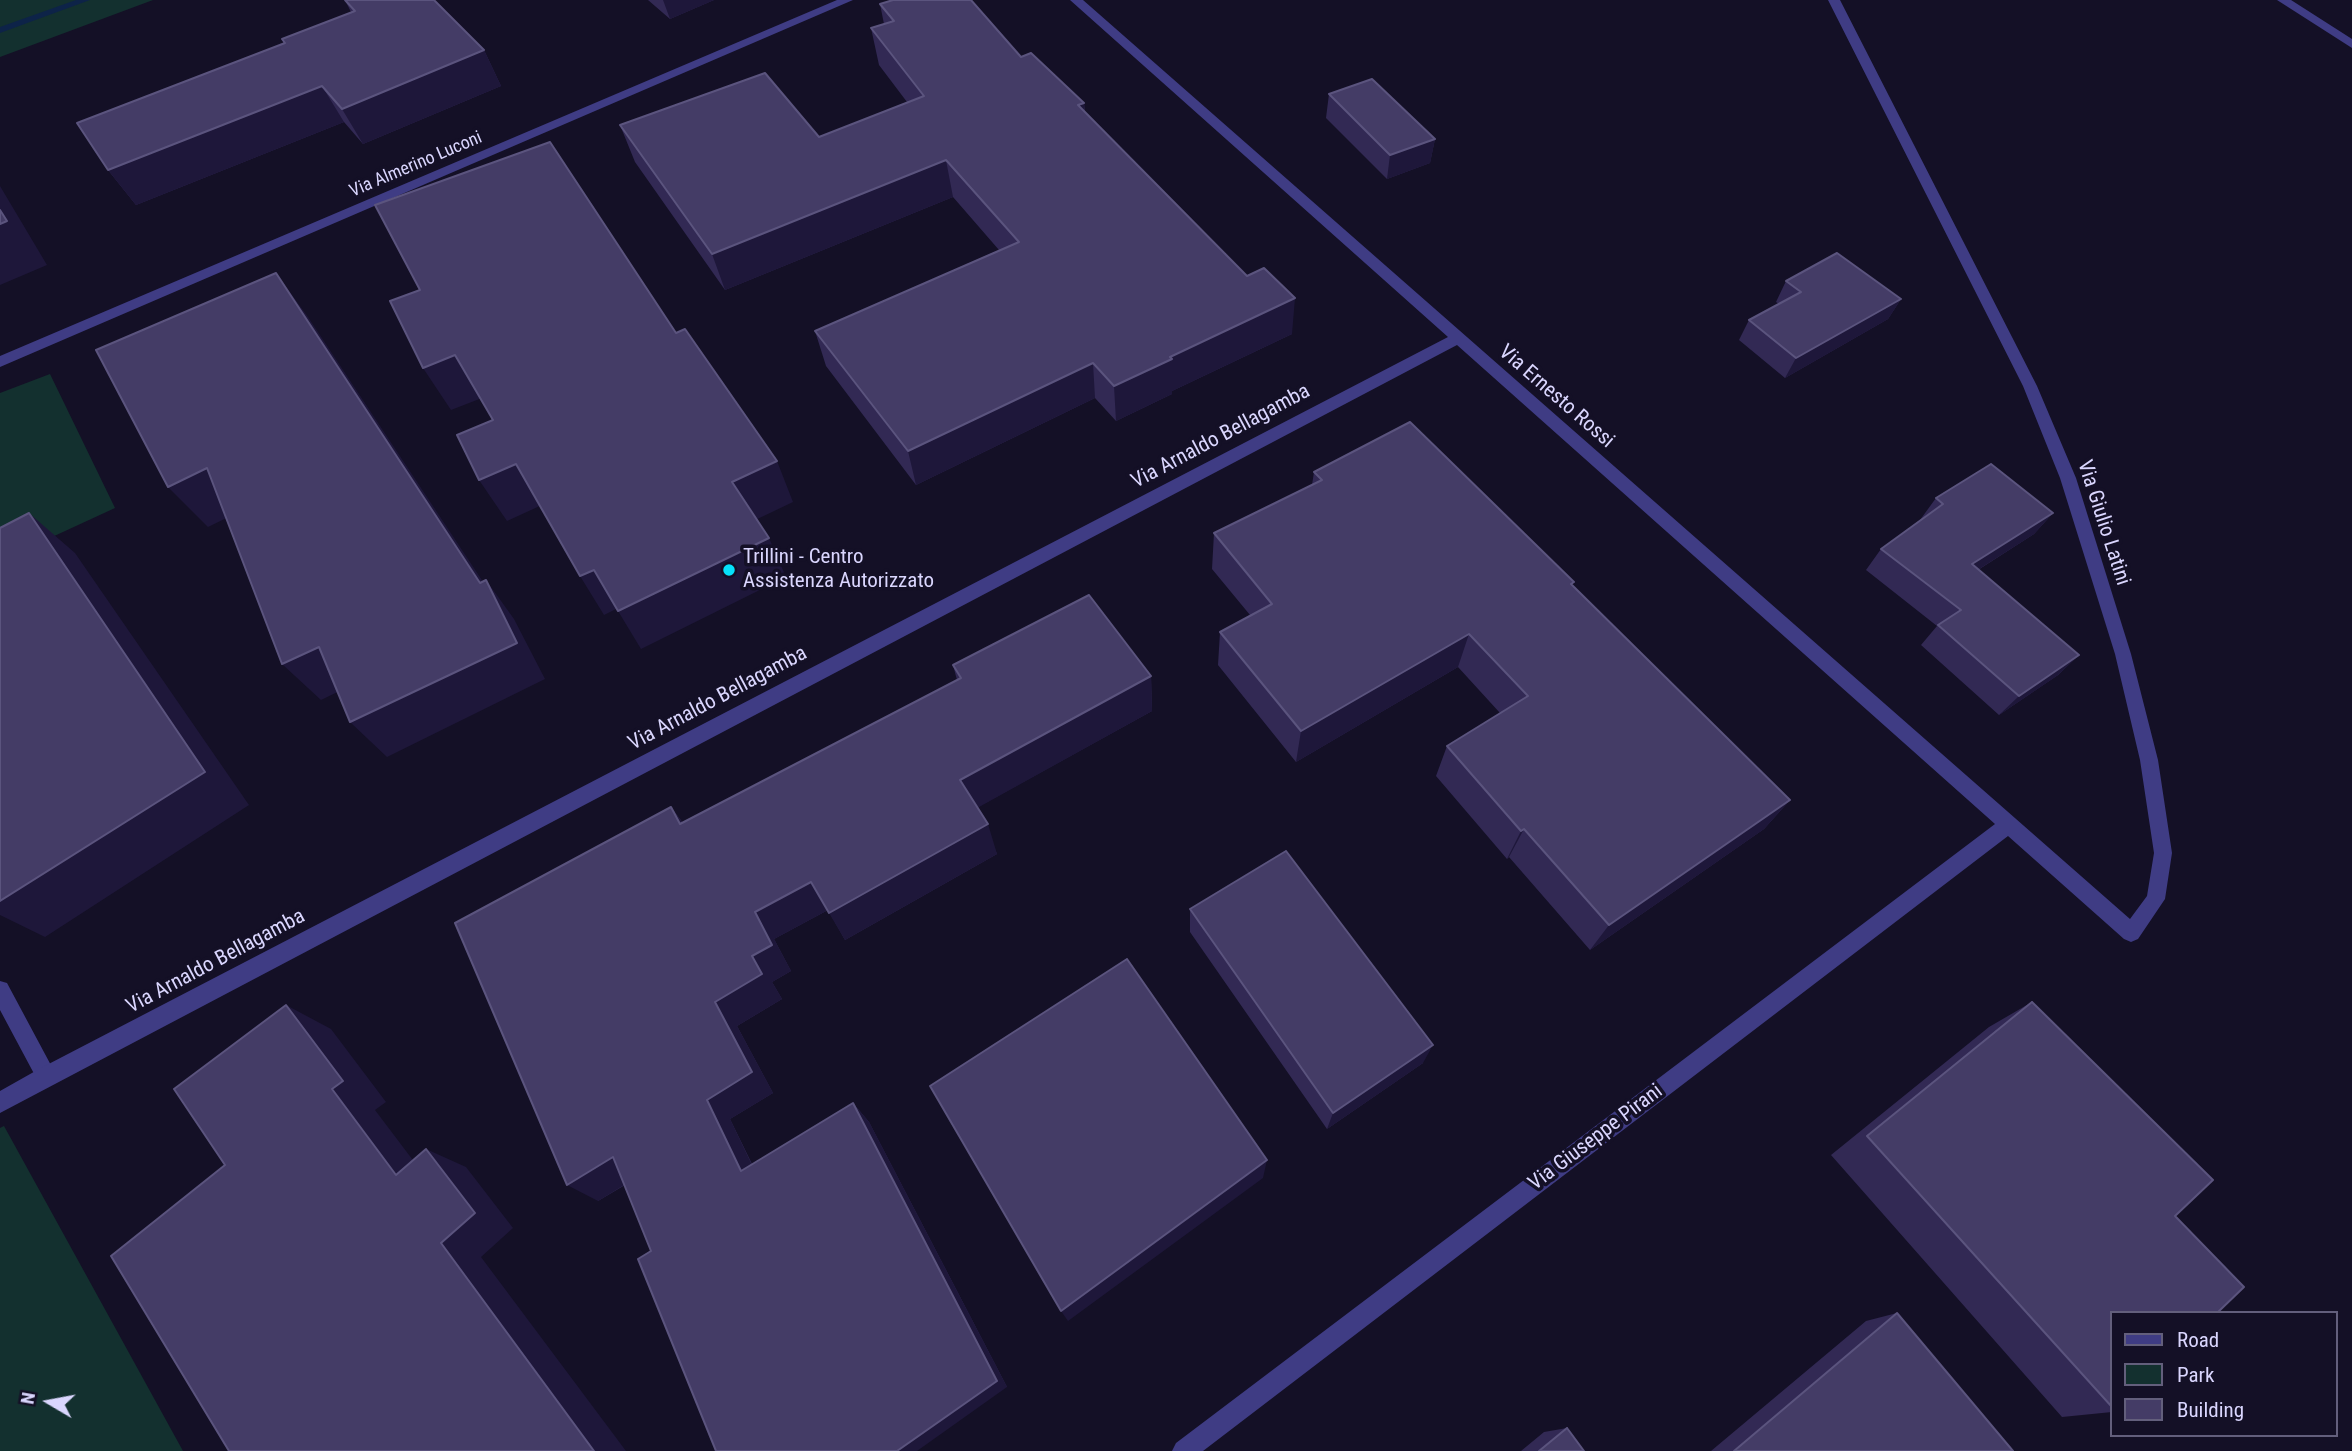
<!DOCTYPE html>
<style>
body{margin:0}
#map{position:relative;width:2352px;height:1451px;overflow:hidden;background:#141026;font-family:"Roboto Condensed",sans-serif}
canvas{display:block}
.legend{position:absolute;left:2110px;top:1311px;width:228px;height:126px;box-sizing:border-box;background:#141026;border:2px solid #635f7c;margin:0;padding:9px 12px;list-style:none;font-size:21px;color:#dad6fe}
.legend li{display:flex;align-items:center;gap:14px;height:35px}
.legend b{width:35px;border:2px solid #635f7c}
.north{position:absolute;left:14px;top:1367px;width:70px;height:70px;-webkit-text-stroke:5px #141026;paint-order:stroke;rotate:280deg;font-size:19px;font-weight:700;line-height:28px;text-align:center;color:#dad6fe}
.north::after{content:'';display:block;margin:auto;width:24px;height:32px;background:#dad6fe;clip-path:polygon(50% 0,100% 100%,50% 72%,0 100%)}
</style>
<div id="map">
<canvas width="2352" height="1451"></canvas>
<ul class="legend">
<li><b style="height:9px;background:#3f3c84"></b>Road</li>
<li><b style="height:19px;background:#13302f"></b>Park</li>
<li><b style="height:19px;background:#443c66"></b>Building</li>
</ul>
<div class="north">N</div>
</div>
<script>
const ctx = document.querySelector('canvas').getContext('2d');
ctx.lineJoin = 'round';
function paint(path, color) {
  ctx.fillStyle = color;
  ctx.fill(path, 'evenodd');
}
function poly(rows) {
  const path = new Path2D();
  for (const r of rows) {
    path.moveTo(r[0], r[1]);
    for (let i = 2; i < r.length; i += 2) path.lineTo(r[i], r[i + 1]);
  }
  return path;
}
function trace(path, color, width, dash) {
  ctx.strokeStyle = color;
  ctx.lineWidth = width;
  ctx.lineCap = dash ? 'butt' : 'round';
  ctx.setLineDash(dash || []);
  ctx.stroke(path);
}
function drawText(font, color, halo, rows, align = 'center') {
  ctx.font = font + ' "Roboto Condensed",sans-serif';
  ctx.lineWidth = 7;
  ctx.setLineDash([]);
  ctx.textBaseline = 'middle';
  ctx.strokeStyle = halo;
  ctx.fillStyle = color;
  for (const [text, x, y, turn = 0] of rows) {
    ctx.save();
    ctx.translate(x, y);
    ctx.rotate((+turn || 0) * Math.PI / 180);
    ctx.textAlign = isNaN(turn) ? turn : align;
    if (halo) ctx.strokeText(text, 0, 0);
    ctx.fillText(text, 0, 0);
    ctx.restore();
  }
}
paint(poly([
 [0,0,153,0,0,57],
 [50,374,115,508,0,561,0,393],
 [4,1126,183,1451,0,1451,0,1128]
]), '#13302f');
paint(poly([
 [76,0,90,0,0,33,0,27,76,0]
]), '#0d2348');
paint(poly([
 [2277,0,2291,0,2352,39,2352,48,2277,0],
 [0,981,7,983,53,1069,56,1076,53,1083,46,1086,39,1083,0,1010,0,981]
]), '#3f3c84');
paint(poly([
 [837,0,853,0,0,367,0,356,837,0],
 [1070,0,1083,0,2130,919,2147,896,2154,853,2140,760,2115,654,2060,478,2023,386,1828,0,1840,0,2037,386,2076,478,2131,654,2158,760,2172,853,2165,899,2138,939,2131,942,2124,939,2008,836,1203,1451,1172,1451,1176,1443,1995,824,1457,345,0,1113,0,1091,39,1069,1448,337,1070,0]
]), '#3f3c84');
paint(poly([
 [345,0,484,50,501,86,363,144,344,122,136,205,108,170,284,44,282,39,351,12],
 [648,0,714,0,670,19],
 [880,4,1021,57,1084,103,1085,112,1292,334,1172,391,1172,394,1116,421,1095,398,916,485,826,366,815,331,999,250,953,197,725,290,635,162,620,125,819,137,907,102,879,65,871,28,884,24],
 [1329,94,1435,139,1430,163,1387,179,1326,118],
 [1786,281,1901,299,1888,319,1785,378,1739,340,1749,320,1779,304,1776,302],
 [1314,472,1573,586,1790,800,1764,829,1590,950,1509,857,1507,859,1436,776,1447,746,1500,713,1458,667,1296,762,1218,665,1220,632,1250,615,1212,569,1214,533,1312,485],
 [1936,498,2053,513,2034,534,1978,570,2079,655,2058,675,1999,715,1921,645,1937,626,1866,570,1881,549,1920,520],
 [953,665,1151,676,1152,711,978,807,997,854,845,940,828,910,774,939,791,971,772,982,782,999,737,1026,773,1093,730,1119,752,1164,853,1103,869,1122,1007,1387,651,1251,625,1185,598,1201,671,807,683,823,957,680],
 [1190,909,1423,1063,1327,1129,1190,932],
 [2032,1002,2175,1216,2112,1313,2112,1412,2062,1417,1831,1155,1989,1027],
 [1897,1313,2013,1451,1711,1451,1866,1321],
 [1567,1428,1584,1451,1521,1451,1544,1432]
]), '#322954');
paint(poly([
 [663,0,714,0,670,19],
 [484,50,501,86,363,144,342,109],
 [322,86,344,122,136,205,108,170],
 [1084,103,1087,140,1078,105],
 [1435,139,1430,163,1387,179,1390,155],
 [946,160,953,197,725,290,712,254],
 [0,186,47,265,0,285],
 [276,273,308,317,497,603,486,580,514,619,545,679,387,757,350,722,480,583],
 [1295,298,1292,334,1172,391,1172,394,1116,421,1114,386,1170,357],
 [1901,299,1888,319,1785,378,1796,358],
 [455,355,482,398,451,410,423,368],
 [1093,363,1095,398,916,485,908,451],
 [777,461,793,502,749,523,732,482],
 [516,464,542,505,507,521,479,480],
 [207,468,245,509,208,527,168,487],
 [29,513,75,553,249,805,45,937,0,915,0,901],
 [2053,513,2034,534,1954,585,1972,564],
 [769,538,786,577,641,649,618,611],
 [594,570,618,608,604,615,580,576],
 [1469,634,1458,667,1296,762,1301,731],
 [319,647,356,683,321,700,282,664],
 [2079,655,2058,675,1999,715,2019,696],
 [1151,676,1152,711,970,812,960,780],
 [1790,800,1764,829,1590,950,1609,925],
 [671,807,693,837,680,824],
 [988,824,997,854,845,940,829,913],
 [1524,829,1509,857,1507,859,1521,831],
 [811,882,828,910,774,939,791,971,772,982,782,999,737,1026,773,1093,730,1119,763,1188,741,1171,707,1100,715,1002,752,956,755,912],
 [286,1005,331,1029,386,1102,375,1110,437,1192,396,1175,332,1089],
 [1433,1045,1423,1063,1327,1129,1333,1113],
 [853,1103,869,1122,1007,1387,917,1451,897,1451],
 [426,1149,466,1167,513,1228,481,1257,626,1451,594,1451,441,1243],
 [613,1157,642,1174,598,1201,567,1185],
 [1267,1160,1263,1178,1068,1321,1061,1311]
]), '#1e173a');
const building = poly([
 [345,0,434,0,484,50,342,109,322,86,108,170,77,123,285,43,282,39,355,11,345,0],
 [893,0,971,0,1021,57,1031,53,1084,103,1078,105,1247,276,1264,268,1295,298,1170,357,1172,359,1114,386,1093,363,908,451,815,331,1019,242,946,160,712,254,620,125,765,73,819,137,924,96,871,28,894,21,880,4,893,0],
 [1372,79,1435,139,1390,155,1329,94,1372,79],
 [550,142,676,333,685,329,777,461,732,482,769,538,618,611,594,570,580,576,516,464,479,480,457,435,493,420,455,355,423,368,390,301,420,290,375,205,550,142],
 [0,210,7,221,0,224,0,210],
 [1837,253,1901,299,1796,358,1749,320,1801,292,1786,281,1837,253],
 [276,273,480,583,486,580,517,643,350,722,319,647,282,664,207,468,168,487,96,350,276,273],
 [1410,422,1574,582,1571,584,1790,800,1609,925,1524,829,1521,831,1447,746,1528,696,1469,634,1301,731,1220,632,1272,604,1214,533,1322,480,1314,472,1410,422],
 [1991,464,2053,513,1972,564,2079,655,2019,696,1938,625,1961,610,1881,549,1943,504,1936,498,1991,464],
 [29,513,205,772,0,901,0,528,29,513],
 [1089,595,1151,676,960,780,988,824,829,913,811,882,755,912,772,945,752,956,762,974,715,1002,752,1072,707,1100,741,1171,853,1103,997,1381,897,1451,716,1451,638,1259,651,1251,613,1157,567,1185,455,923,671,807,680,824,961,678,953,665,1089,595],
 [1286,851,1433,1045,1333,1113,1190,909,1286,851],
 [1127,959,1267,1160,1061,1311,930,1086,1127,959],
 [2032,1002,2213,1180,2175,1216,2244,1287,2217,1313,2112,1313,2112,1407,1867,1136,2032,1002],
 [286,1005,343,1081,332,1089,396,1175,426,1149,475,1213,441,1243,594,1451,229,1451,111,1256,225,1165,174,1089,286,1005],
 [1897,1313,2013,1451,1734,1451,1897,1313],
 [1567,1428,1584,1451,1539,1451,1567,1428]
]);
paint(building, '#443c66');
trace(building, '#5b547e', 2);
for (const [x, y, r, color] of [
 [729,570,7,"#06e2fa"]
]) {
  const dot = new Path2D();
  dot.arc(x, y, r, 0, 2 * Math.PI);
  ctx.fillStyle = color;
  ctx.fill(dot);
  trace(dot, '#141026', 2.5);
}
drawText('18px', '#dad6fe', '#141026', [
 ["Via Almerino Luconi",416,165,-23]
]);
drawText('21px', '#dad6fe', '#141026', [
 ["Via Ernesto Rossi",1556,397,41],
 ["Via Arnaldo Bellagamba",1221,437,-28],
 ["Via Giulio Latini",2103,523,72],
 ["Via Arnaldo Bellagamba",718,699,-28],
 ["Via Arnaldo Bellagamba",216,962,-28],
 ["Via Giuseppe Pirani",1596,1138,-37]
]);
drawText('21px', '#dad6fe', '#141026', [
 ["Trillini - Centro",743,558],
 ["Assistenza Autorizzato",743,582]
], 'left');
</script>
